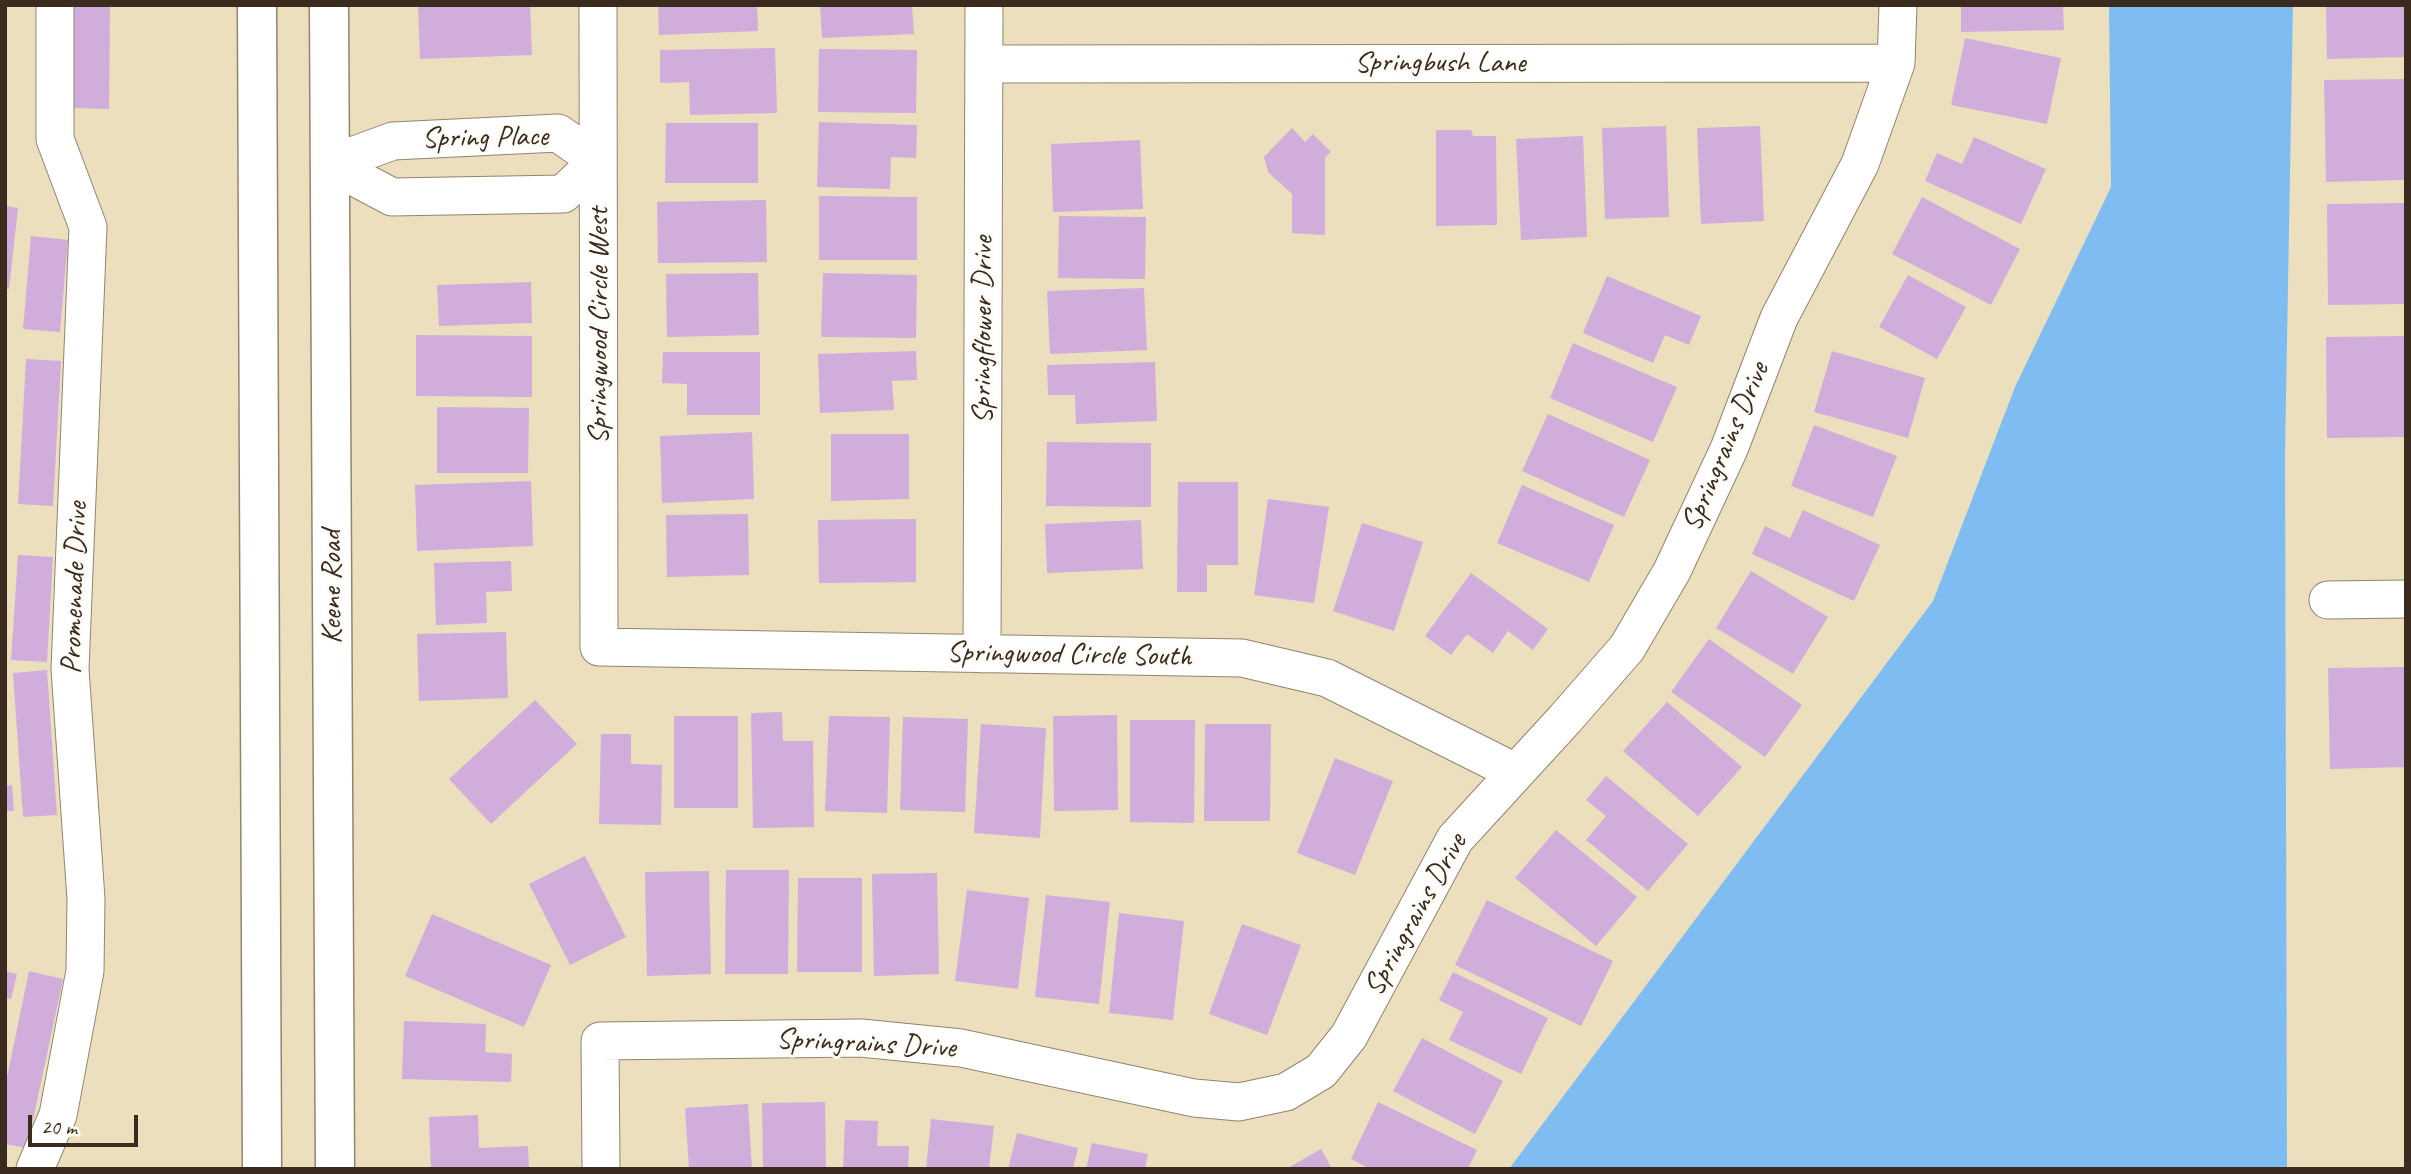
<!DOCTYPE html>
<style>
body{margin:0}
#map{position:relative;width:2411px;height:1174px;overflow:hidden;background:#ebdfbd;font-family:Caveat,sans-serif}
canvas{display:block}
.frame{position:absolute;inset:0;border:7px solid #3b2a1e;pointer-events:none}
.scale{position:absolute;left:28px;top:1115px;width:110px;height:32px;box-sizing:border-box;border:4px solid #3b2a1e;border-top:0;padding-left:9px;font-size:21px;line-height:24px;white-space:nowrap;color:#3b2a1e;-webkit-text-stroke:5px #fdfcf7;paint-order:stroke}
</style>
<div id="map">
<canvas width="2411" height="1174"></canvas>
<div class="frame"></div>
<div class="scale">20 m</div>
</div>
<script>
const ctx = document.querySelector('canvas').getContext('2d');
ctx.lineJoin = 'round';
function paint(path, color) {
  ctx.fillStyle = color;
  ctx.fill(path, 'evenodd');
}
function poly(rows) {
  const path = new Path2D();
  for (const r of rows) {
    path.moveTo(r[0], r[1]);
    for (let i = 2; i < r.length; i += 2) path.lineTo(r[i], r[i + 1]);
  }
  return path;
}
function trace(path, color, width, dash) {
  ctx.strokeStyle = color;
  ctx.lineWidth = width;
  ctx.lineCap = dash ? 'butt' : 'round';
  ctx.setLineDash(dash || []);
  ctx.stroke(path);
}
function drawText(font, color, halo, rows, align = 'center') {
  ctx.font = font + ' Caveat,sans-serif';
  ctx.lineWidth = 6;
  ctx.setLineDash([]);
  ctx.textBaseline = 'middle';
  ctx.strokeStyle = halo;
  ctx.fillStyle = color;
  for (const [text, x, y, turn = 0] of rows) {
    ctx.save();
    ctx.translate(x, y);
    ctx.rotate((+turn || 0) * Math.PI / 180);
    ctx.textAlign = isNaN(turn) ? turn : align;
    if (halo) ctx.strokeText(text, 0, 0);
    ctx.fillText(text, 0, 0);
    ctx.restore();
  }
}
paint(poly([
 [2109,5,2293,5,2285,454,2287,1169,1509,1169,1933,601,2015,387,2111,187]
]), '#7fbcf2');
paint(poly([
 [71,5,110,5,109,109,70,108],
 [418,5,530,5,532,55,420,59],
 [658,5,757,5,758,31,659,35],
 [820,5,912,5,914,34,822,38],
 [1961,5,2063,5,2064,30,1961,32],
 [2326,5,2406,5,2406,57,2327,59],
 [1965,38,2061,58,2047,124,1951,105],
 [775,48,777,113,690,115,689,82,660,83,660,50],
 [819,49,917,50,916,113,818,112],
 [2406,79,2406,180,2326,182,2324,80],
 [819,122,917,125,916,158,891,157,890,189,817,187],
 [666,123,758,123,758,183,665,183],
 [1666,126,1669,217,1605,219,1602,128],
 [1760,126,1764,221,1701,224,1697,128],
 [1292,128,1305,142,1313,134,1331,152,1325,157,1325,235,1292,233,1292,194,1268,172,1264,157],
 [1436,130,1471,130,1473,136,1496,136,1497,225,1436,226],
 [1583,136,1587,237,1521,240,1516,139],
 [1974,137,2046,169,2021,224,1925,181,1937,153,1962,164],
 [1140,140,1143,209,1053,212,1051,144],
 [819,196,917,197,917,260,819,260],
 [1922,197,2020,249,1991,305,1892,254],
 [766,200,767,262,658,263,657,202],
 [2406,203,2406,304,2328,305,2327,204],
 [5,206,18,208,9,289,5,289],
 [1059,216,1146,217,1145,279,1058,278],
 [31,236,68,240,60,332,23,329],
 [758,273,759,335,667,337,666,274],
 [823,273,917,275,916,338,821,337],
 [1908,275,1966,307,1937,359,1879,327],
 [1607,276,1701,316,1689,345,1665,335,1653,363,1583,333],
 [531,282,532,323,439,326,437,285],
 [1144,288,1147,350,1050,354,1047,291],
 [416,335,532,336,532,397,416,396],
 [2406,336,2406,437,2327,438,2326,337],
 [1573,343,1677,387,1653,442,1550,398],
 [916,351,917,380,892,381,894,410,820,413,818,354],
 [1832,351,1925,378,1908,438,1814,412],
 [663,352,760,352,760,415,687,415,687,384,662,383],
 [26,359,61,361,53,506,18,504],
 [1155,362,1157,421,1076,424,1075,395,1048,395,1047,365],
 [437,407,529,408,528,473,437,473],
 [1548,414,1650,460,1624,517,1522,471],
 [1814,425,1897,456,1873,517,1791,486],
 [752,432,754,499,662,503,660,436],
 [831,434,909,434,909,499,831,501],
 [1047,442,1151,443,1151,507,1046,506],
 [531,481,533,546,417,551,415,485],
 [1178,482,1238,482,1238,565,1207,565,1207,592,1177,592],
 [1522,485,1614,525,1589,582,1497,543],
 [1268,499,1329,507,1314,603,1254,595],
 [1803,510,1880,545,1854,601,1752,554,1765,526,1790,538],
 [748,514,749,575,667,577,666,515],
 [916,519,916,582,819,583,818,520],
 [1141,520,1143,569,1047,573,1045,524],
 [1362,523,1423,542,1394,631,1333,611],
 [18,555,53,557,47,662,11,660],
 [511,561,512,591,486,592,487,623,436,625,434,563],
 [1751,571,1828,617,1793,674,1716,628],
 [1471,573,1548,629,1533,650,1508,631,1493,653,1467,634,1451,655,1425,636],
 [506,632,508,698,419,701,417,634],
 [1709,639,1802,705,1765,757,1671,692],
 [2406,667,2406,767,2330,769,2328,668],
 [47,670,57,815,23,817,13,673],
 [535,700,577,744,491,824,449,779],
 [1667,702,1742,767,1698,816,1623,751],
 [782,712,783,741,813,741,814,827,753,828,751,713],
 [1117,715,1118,810,1054,811,1053,716],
 [674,716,738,716,738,808,674,808],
 [829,716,890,717,887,813,825,811],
 [903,717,968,719,965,812,900,810],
 [1130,720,1195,720,1194,823,1130,822],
 [981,724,1046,728,1040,838,974,833],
 [1205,724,1271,724,1270,821,1204,821],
 [601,734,631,734,631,764,662,765,661,825,599,824],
 [1335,758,1393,781,1355,875,1297,853],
 [1606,776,1688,844,1648,891,1586,840,1606,816,1586,800],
 [12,785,14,811,5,811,5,786],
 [1556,830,1637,897,1596,946,1515,878],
 [585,856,626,937,570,965,529,884],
 [726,870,789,870,788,974,725,974],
 [709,871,711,974,647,976,645,872],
 [937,873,939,974,874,976,872,874],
 [798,878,862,878,862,972,797,972],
 [967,890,1029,898,1018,989,955,981],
 [1046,895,1110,902,1099,1004,1035,997],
 [1487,900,1613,961,1581,1026,1455,965],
 [1119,913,1184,921,1173,1020,1109,1013],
 [432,914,551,965,524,1027,405,976],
 [1242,924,1301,945,1267,1035,1209,1014],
 [5,971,17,974,11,999,5,998],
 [29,971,63,979,27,1148,5,1144,5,1087],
 [1453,972,1548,1018,1521,1074,1449,1040,1463,1012,1439,1000],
 [404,1021,486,1024,485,1052,512,1054,511,1082,402,1079],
 [1422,1038,1503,1081,1475,1134,1393,1091],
 [825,1102,826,1169,763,1169,762,1103],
 [1378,1102,1477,1150,1468,1169,1370,1169,1351,1159],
 [748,1104,752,1169,689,1169,685,1108],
 [478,1115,479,1148,528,1146,529,1169,431,1169,429,1117],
 [931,1119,994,1126,989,1169,926,1169],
 [845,1120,878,1121,877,1146,909,1146,908,1169,843,1169],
 [1017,1133,1078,1148,1073,1169,1008,1169],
 [1092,1143,1148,1154,1145,1169,1086,1169],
 [1321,1149,1332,1169,1286,1169]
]), '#d1addc');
const minor = poly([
 [598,5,599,647,1242,658,1327,678,1515,772],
 [984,64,1896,63],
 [558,133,598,161,563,194,392,197,330,164,393,141,558,133],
 [2328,600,2406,599],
 [982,654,984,5],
 [35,1169,58,1115,85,971,86,899,70,669,88,227,55,139,55,5],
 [601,1169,600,1041,861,1038,961,1048,1194,1098,1239,1102,1286,1092,1321,1071,1349,1036,1455,839,1565,719,1627,648,1672,571,1729,449,1779,318,1860,164,1896,63,1898,5]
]);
const major = poly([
 [257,5,262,1169],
 [329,5,335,1169]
]);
trace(minor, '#93846e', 39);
trace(major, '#93846e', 41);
trace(minor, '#fff', 37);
trace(major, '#fff', 38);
drawText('30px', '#3b2a1e', '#fdfcf7', [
 ["Springbush Lane",1440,63],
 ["Spring Place",485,138,-1],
 ["Springwood Circle West",599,326,-90],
 ["Springflower Drive",983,330,-90],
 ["Springrains Drive",1726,447,-67],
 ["Keene Road",332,587,-90],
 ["Promenade Drive",75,588,-88],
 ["Springwood Circle South",1069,655,1],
 ["Springrains Drive",1416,915,-61],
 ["Springrains Drive",866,1044,3]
]);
</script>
